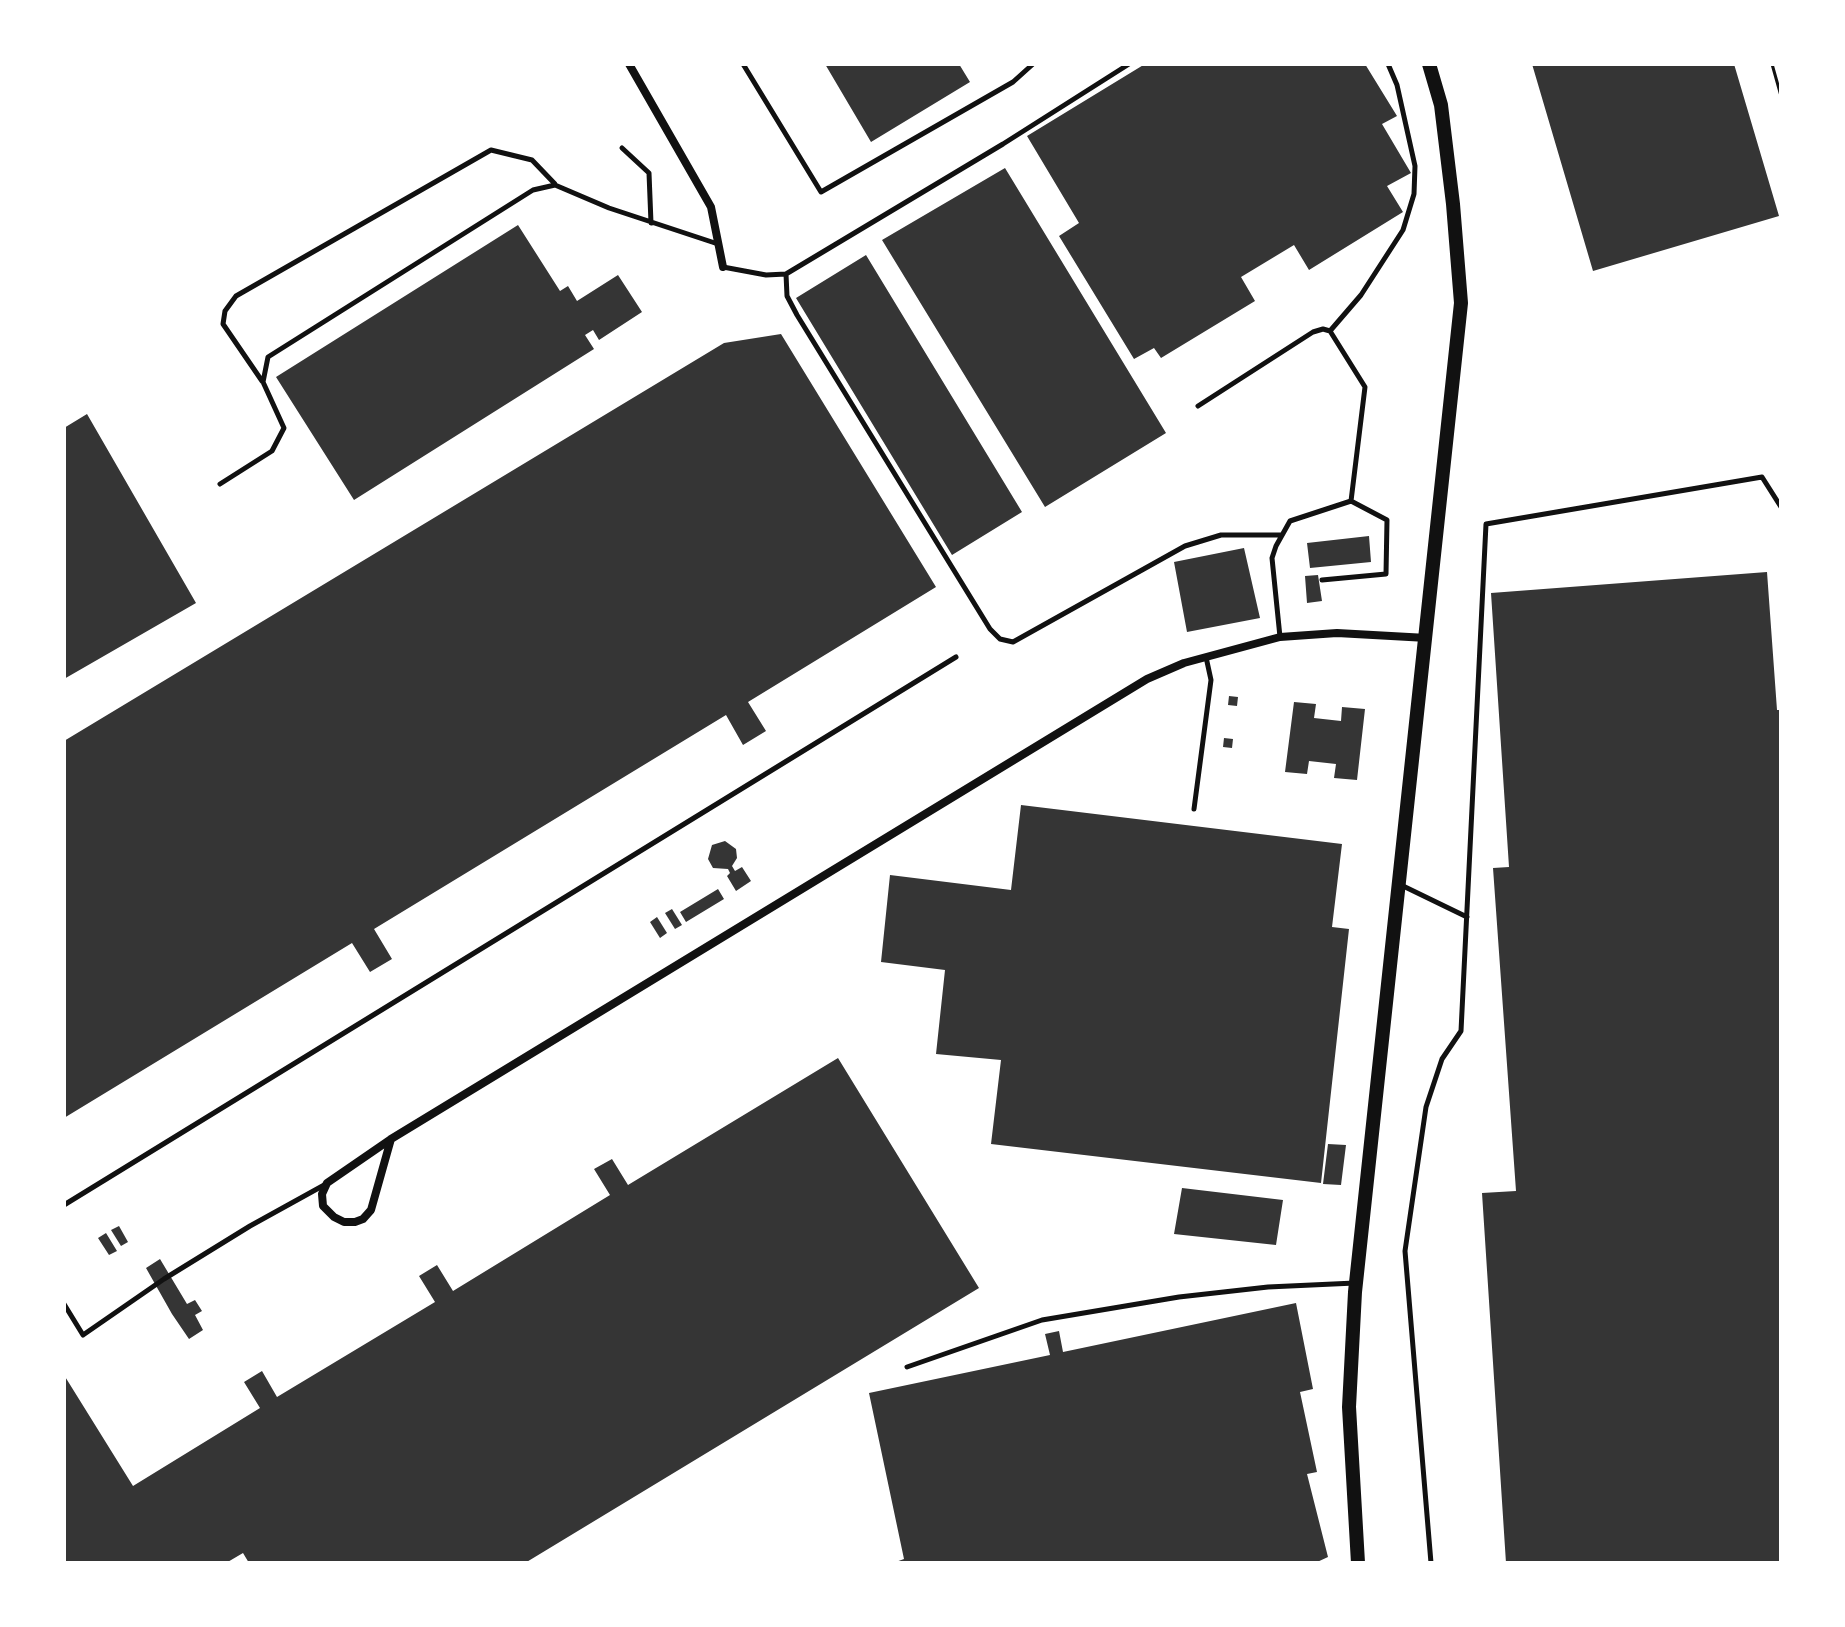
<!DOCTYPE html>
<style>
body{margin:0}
#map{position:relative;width:1845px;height:1627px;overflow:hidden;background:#fff;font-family:Figtree,sans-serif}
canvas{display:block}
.frame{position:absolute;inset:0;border:66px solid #fff;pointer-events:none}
</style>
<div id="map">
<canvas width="1845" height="1627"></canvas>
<div class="frame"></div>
</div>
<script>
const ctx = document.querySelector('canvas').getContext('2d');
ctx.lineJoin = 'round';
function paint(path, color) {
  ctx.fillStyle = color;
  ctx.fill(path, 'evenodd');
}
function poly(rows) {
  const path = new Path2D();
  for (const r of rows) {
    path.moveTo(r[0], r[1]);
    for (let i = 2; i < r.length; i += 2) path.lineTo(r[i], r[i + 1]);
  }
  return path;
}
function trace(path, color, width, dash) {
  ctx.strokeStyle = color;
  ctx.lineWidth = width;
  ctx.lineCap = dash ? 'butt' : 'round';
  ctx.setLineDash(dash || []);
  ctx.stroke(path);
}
paint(poly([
 [825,64,959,64,970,82,871,142],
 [1145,64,1365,64,1397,116,1382,124,1411,173,1387,186,1403,212,1309,270,1294,245,1241,277,1255,301,1161,358,1154,348,1134,359,1059,236,1079,223,1027,136],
 [1532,64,1734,64,1779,216,1593,271],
 [1005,168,1166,433,1045,507,882,240],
 [518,225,560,291,568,286,577,301,618,275,642,312,599,340,593,330,585,335,594,349,354,500,276,377],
 [866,255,1022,512,952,555,796,298],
 [781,334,936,587,748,702,766,731,743,745,726,715,374,929,392,959,370,972,352,943,64,1118,64,741,724,343],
 [87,414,196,603,64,679,64,428],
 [1369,536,1371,562,1310,568,1307,543],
 [1244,548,1260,618,1187,632,1174,562],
 [1767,572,1777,710,1781,710,1781,1563,1506,1563,1482,1193,1516,1191,1493,868,1509,867,1491,593],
 [1318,575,1322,601,1307,603,1305,576],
 [1229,696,1238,697,1237,706,1228,705],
 [1294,702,1316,704,1314,718,1341,721,1342,707,1365,709,1357,780,1334,778,1336,764,1309,761,1307,774,1285,772],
 [1224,738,1233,739,1232,748,1223,747],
 [1021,805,1342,844,1332,927,1349,929,1321,1183,991,1144,1001,1060,936,1054,945,970,881,962,890,875,1011,890],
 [725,841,736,849,737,858,732,866,735,871,742,867,751,881,736,891,727,876,730,873,728,869,713,868,708,859,712,845],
 [718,889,724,899,686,922,680,912],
 [672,909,682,925,675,929,665,913],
 [657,917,667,933,660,938,650,922],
 [838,1058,979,1288,525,1563,249,1563,243,1553,226,1563,64,1563,64,1375,133,1486,260,1408,244,1382,262,1371,277,1397,435,1302,419,1276,437,1265,453,1291,610,1195,594,1169,612,1159,628,1185],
 [1328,1144,1346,1145,1341,1185,1323,1184],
 [1182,1188,1283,1200,1276,1245,1174,1234],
 [119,1226,128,1242,121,1246,111,1230],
 [106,1233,117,1251,109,1255,98,1238],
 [160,1259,187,1304,195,1300,202,1311,195,1315,203,1330,189,1339,172,1314,146,1268],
 [1296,1303,1313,1389,1300,1392,1317,1472,1307,1474,1328,1557,1315,1563,893,1563,904,1559,869,1393,1050,1355,1045,1334,1059,1331,1063,1352]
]), '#353535');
trace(poly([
 [1772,64,1781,96]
]), '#111', 3);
trace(poly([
 [743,64,821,192,1013,82,1033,64],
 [622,148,649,173,651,223],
 [723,267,766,275,786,274,1003,144,1129,64],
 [786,274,787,296,797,315,990,629,1000,639,1013,642,1185,546,1221,535,1281,535],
 [1330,331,1361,295,1403,230,1414,194,1415,166,1397,85,1388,64],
 [262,381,223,324,225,311,236,296,491,150,532,160,555,184],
 [1198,406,1313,332,1323,329,1330,331,1365,387,1351,501,1290,521,1276,546,1272,558,1280,637],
 [220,484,272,451,284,428,263,382,268,357,533,190,555,185,609,208,718,244],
 [1322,580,1386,574,1387,520,1351,501],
 [1194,809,1211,680,1206,657],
 [1401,885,1467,917],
 [64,1205,956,657],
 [64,1304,83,1335,164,1279,250,1226,326,1184],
 [907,1367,1042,1320,1179,1297,1268,1287,1355,1283],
 [1431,1563,1405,1251,1426,1107,1442,1059,1461,1031,1486,524,1762,477,1781,507]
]), '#111', 5);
trace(poly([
 [629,64,711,207,723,267],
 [391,1139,371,1210,363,1219,355,1222,344,1222,334,1217,323,1206,322,1194,327,1183,391,1139,1147,679,1184,663,1280,637,1337,633,1427,638]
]), '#111', 8);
trace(poly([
 [1358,1563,1349,1407,1355,1292,1461,303,1453,204,1441,105,1429,64]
]), '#111', 14);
</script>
